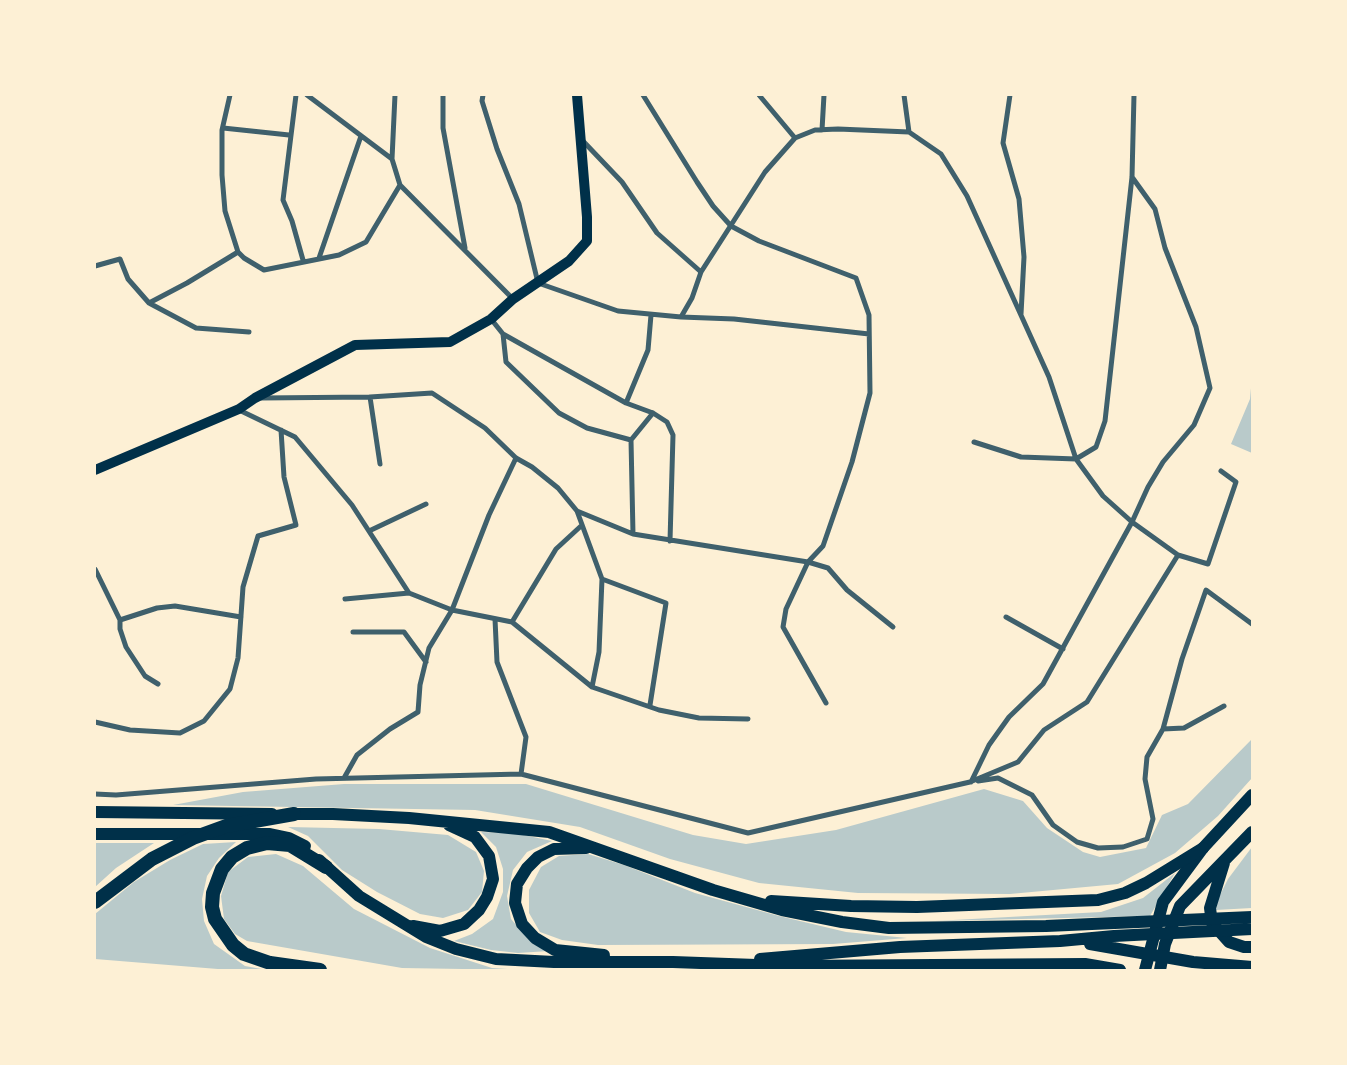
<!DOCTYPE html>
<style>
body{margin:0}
#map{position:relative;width:1347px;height:1065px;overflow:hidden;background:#fdf0d5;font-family:"Public Sans",sans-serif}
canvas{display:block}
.frame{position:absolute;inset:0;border:96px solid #fdf0d5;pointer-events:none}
</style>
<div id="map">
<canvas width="1347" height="1065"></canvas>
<div class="frame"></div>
</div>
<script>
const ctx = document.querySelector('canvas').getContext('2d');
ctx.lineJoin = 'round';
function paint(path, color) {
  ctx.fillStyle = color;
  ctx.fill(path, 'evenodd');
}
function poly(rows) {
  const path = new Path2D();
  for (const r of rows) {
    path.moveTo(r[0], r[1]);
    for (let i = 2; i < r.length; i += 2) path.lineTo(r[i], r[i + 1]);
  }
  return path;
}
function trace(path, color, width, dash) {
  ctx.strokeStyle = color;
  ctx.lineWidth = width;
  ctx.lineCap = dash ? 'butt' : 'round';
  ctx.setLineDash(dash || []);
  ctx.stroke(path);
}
paint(poly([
 [1252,377,1252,453,1231,444,1250,399],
 [1252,739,1252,778,1218,816,1175,853,1118,884,1010,894,858,893,759,883,670,859,580,827,475,810,173,805,243,792,344,784,526,784,693,835,746,844,836,830,984,789,1023,801,1047,828,1083,852,1100,857,1146,848,1162,815,1188,804],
 [288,827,379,829,448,835,476,852,484,871,482,892,468,910,443,918,420,914,377,892,342,870,308,836],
 [481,832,514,833,552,841,527,852,513,870,507,896,511,919,529,940,549,951,518,953,491,950,454,941,472,934,493,919,503,892,503,869,496,847],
 [236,842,219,858,207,876,202,899,204,921,214,944,245,966,267,970,230,970,95,959,95,914,134,882,170,860,203,844],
 [95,843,154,843,116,868,95,887],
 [1252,847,1252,908,1216,910,1217,901,1228,879],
 [276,854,303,866,354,909,430,948,492,968,523,970,402,968,247,941,235,934,224,919,221,896,228,872,248,857],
 [588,854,624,865,695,893,779,916,846,932,907,938,833,944,598,945,562,940,540,932,529,913,529,890,541,867,559,856],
 [1175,873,1150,916,935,921,1101,912,1143,898]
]), '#b9caca');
trace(poly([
 [230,95,222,130,222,175,225,211,238,252,244,258,264,270,339,255,366,242,400,185],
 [296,95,283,200,292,221,303,260],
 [307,95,392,159,400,185,513,299],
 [443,95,443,128,465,248],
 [483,95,482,101,497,149,519,204,538,283,618,311,681,317,734,319,869,334],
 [643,95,697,182,713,206,731,226,759,241,856,278,869,315,870,393,852,462,823,546,808,562,786,609,783,627,826,703],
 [759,95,795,138],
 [904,95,909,132],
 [1010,95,1003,143,1019,199,1024,257,1021,314],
 [223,128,289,135],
 [822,130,824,95],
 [582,140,622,182,657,233,701,272,692,298,681,317],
 [392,159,395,95],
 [1132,177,1155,209,1165,248,1196,327,1210,388,1194,425,1163,462,1148,487,1132,522,1178,555],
 [319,258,361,136],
 [95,266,120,259,128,279,149,303,196,328,249,332],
 [701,272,765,172,795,138,815,130,838,129,909,132,941,154,967,196,1049,377,1076,459,1096,447,1105,421,1132,177,1134,95],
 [149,303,187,283,238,252],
 [491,319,503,334,626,403,653,413,667,422,673,435,670,541],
 [503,334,506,362,559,413,587,428,631,440],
 [370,397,380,464],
 [261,398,370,397,432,393,485,428,516,458,532,467,558,488,577,511,633,534,808,562,828,568,847,590,893,627],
 [626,403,648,350,651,315],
 [239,410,295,437,352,505,409,593,452,610,512,622,592,687,659,710,699,718,748,719],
 [577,511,602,579,599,652,592,687],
 [369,531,426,504],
 [633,534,631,440,653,413],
 [95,569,120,620],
 [602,579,666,603,650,705],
 [345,599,409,593],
 [1006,617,1063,649],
 [495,619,497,662,526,737,521,774],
 [512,622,556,549,581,526],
 [353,632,404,632,426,662],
 [158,684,145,676,126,647,120,629,120,620,157,608,175,606,241,617],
 [95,722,130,730,180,733,204,721,230,689,238,658,243,587,258,536,296,525,284,477,281,430],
 [1163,729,1184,728,1224,706],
 [344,778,357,755,390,729,418,712,420,685,429,648,452,610,489,515,516,458],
 [978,781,998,778,1032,795,1053,825,1077,842,1098,848,1123,847,1147,839,1153,819,1145,779,1147,757,1163,729,1182,659,1206,590,1252,624],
 [971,782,989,745,1009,717,1043,684,1132,522,1103,496,1076,459,1021,457,974,442],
 [95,794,116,795,316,779,521,774,748,833,970,782,1018,762,1044,730,1087,702,1178,555,1208,564,1236,482,1221,471]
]), '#3f606c', 5);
trace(poly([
 [95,470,239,409,255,398,355,345,450,342,491,319,513,299,569,261,587,241,587,217,577,95]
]), '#003049', 10);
trace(poly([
 [95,812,272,814],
 [1224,863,1210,908,1212,923,1229,942,1244,947,1252,947],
 [1145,970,1163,902,1203,848,1252,795],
 [1160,970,1165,944,1180,906,1252,832]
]), '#003049', 12);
trace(poly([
 [294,814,333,814,409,818,549,832,713,890,782,910,842,922,889,928,1046,926,1252,917],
 [95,834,270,834,289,838,305,846],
 [586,848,554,849,538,857,527,868,517,884,515,903,522,924,535,938,555,950,604,955],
 [319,860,359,896,426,937,456,949,496,959,554,962,673,962,784,966,1085,964,1120,970],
 [771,901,851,906,917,907,1098,900,1125,893,1146,883,1203,848],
 [413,926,440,931,464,924,479,910,487,897,493,879,489,856,475,837,449,825],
 [1090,944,1193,962,1252,967],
 [760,959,900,947,1060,941,1114,936,1252,929]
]), '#003049', 12);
trace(poly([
 [95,902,152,859,193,838,226,826,294,814],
 [320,970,270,963,244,954,233,945,215,919,212,907,213,893,222,869,232,857,247,848,267,843,290,845,326,867]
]), '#003049', 14);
</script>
